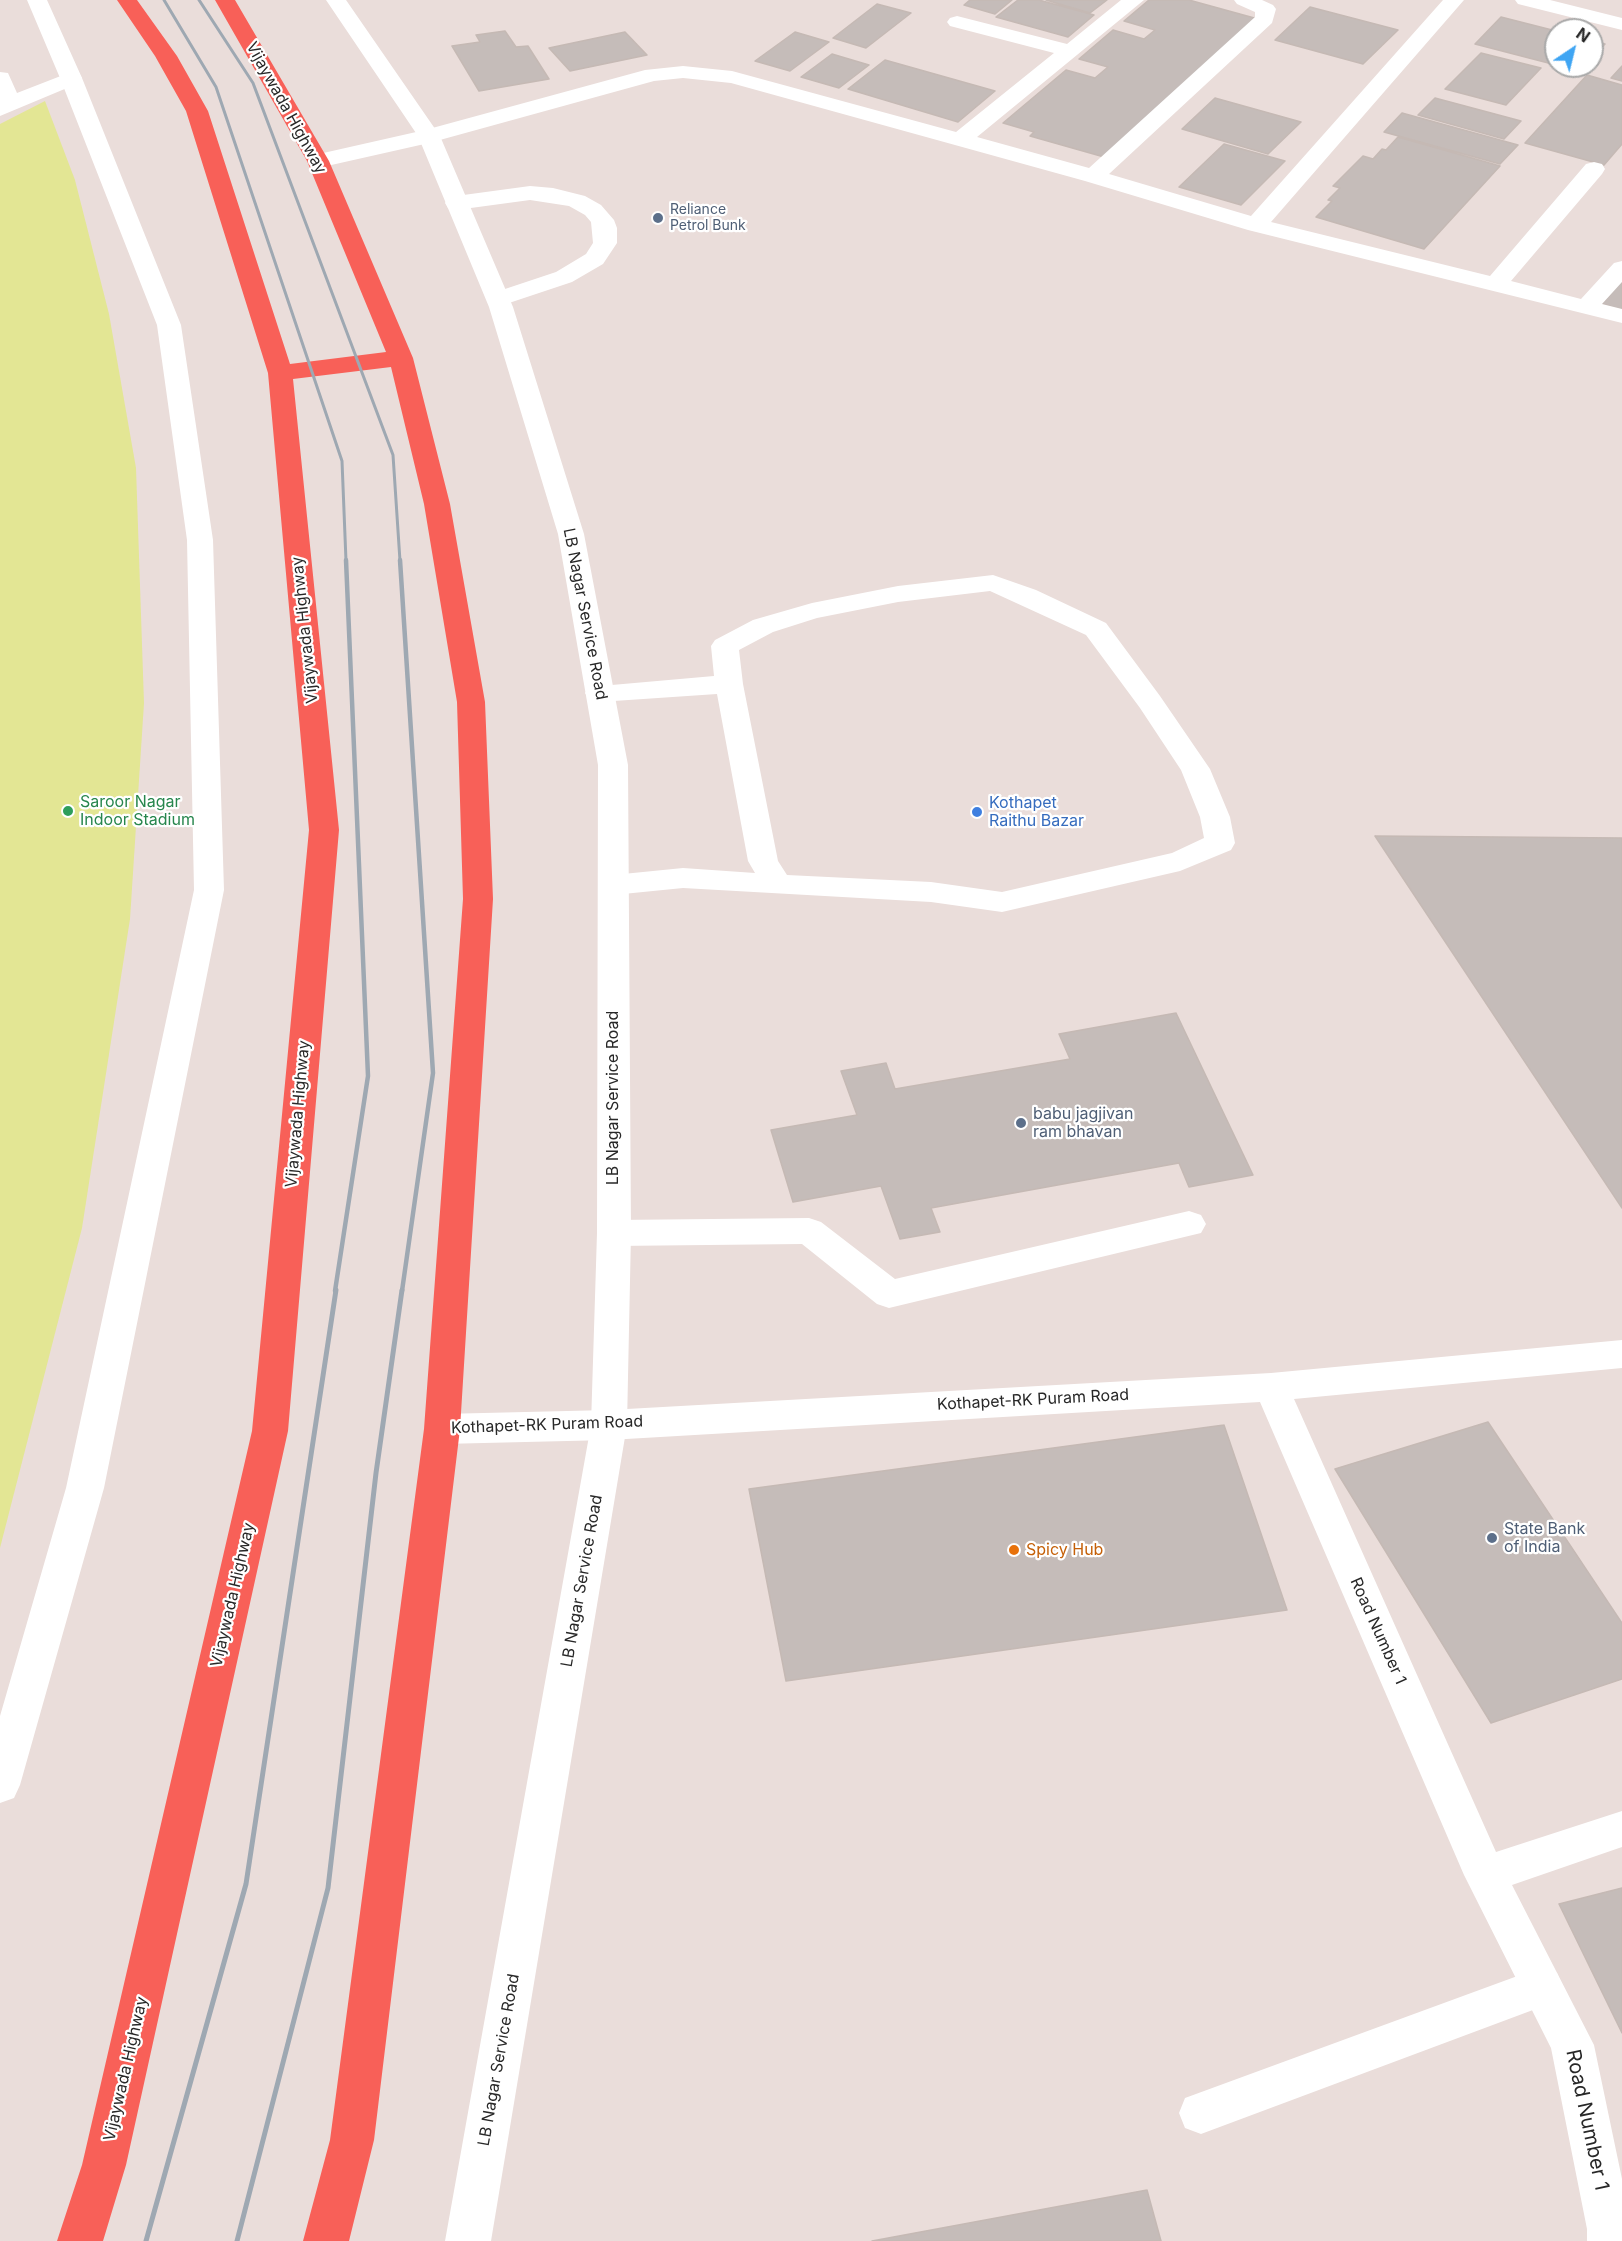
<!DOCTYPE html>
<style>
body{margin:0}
#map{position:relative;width:1622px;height:2241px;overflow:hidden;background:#eaddda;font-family:Inter,sans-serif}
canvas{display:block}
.north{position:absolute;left:1544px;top:18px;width:60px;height:60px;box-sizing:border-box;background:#fff;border:2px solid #a9a9a9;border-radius:50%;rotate:35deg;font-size:16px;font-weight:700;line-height:24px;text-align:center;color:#282828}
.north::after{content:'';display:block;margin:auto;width:21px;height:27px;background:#3fa5f3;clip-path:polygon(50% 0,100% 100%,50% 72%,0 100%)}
</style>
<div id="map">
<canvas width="1622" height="2241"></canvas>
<div class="north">N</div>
</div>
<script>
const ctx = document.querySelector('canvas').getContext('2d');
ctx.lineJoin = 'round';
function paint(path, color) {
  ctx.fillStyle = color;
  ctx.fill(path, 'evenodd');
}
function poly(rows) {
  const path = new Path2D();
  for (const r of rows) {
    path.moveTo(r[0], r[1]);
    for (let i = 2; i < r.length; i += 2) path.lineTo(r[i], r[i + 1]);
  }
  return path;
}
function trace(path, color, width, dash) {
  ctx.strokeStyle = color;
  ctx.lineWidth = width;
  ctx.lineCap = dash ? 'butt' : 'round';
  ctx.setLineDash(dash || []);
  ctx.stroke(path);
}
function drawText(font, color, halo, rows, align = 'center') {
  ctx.font = font + ' Inter,sans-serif';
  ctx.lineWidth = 4.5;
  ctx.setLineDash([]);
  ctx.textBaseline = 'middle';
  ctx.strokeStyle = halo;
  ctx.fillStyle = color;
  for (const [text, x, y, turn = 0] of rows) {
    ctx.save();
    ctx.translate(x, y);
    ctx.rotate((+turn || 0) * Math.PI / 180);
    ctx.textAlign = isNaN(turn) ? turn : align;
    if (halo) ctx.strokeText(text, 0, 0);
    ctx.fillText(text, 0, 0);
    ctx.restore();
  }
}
paint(poly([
 [45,101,75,180,109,314,136,468,144,703,130,919,82,1228,0,1548,0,124]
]), '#e3e694');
const building = poly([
 [970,0,1012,0,995,14,964,5,970,0],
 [1018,0,1039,0,1094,15,1068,37,996,17,1018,0],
 [1046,0,1107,0,1090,13,1046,0],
 [1149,0,1189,0,1258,19,1104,157,1030,136,1034,132,1003,123,1066,70,1095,78,1108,67,1079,59,1113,30,1144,39,1155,30,1124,21,1149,0],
 [877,4,911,13,866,48,833,38,877,4],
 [1310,7,1398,30,1363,64,1275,40,1310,7],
 [1501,17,1556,31,1556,65,1475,44,1501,17],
 [505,31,516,47,528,46,549,79,479,91,452,46,480,42,476,35,505,31],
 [625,32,647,55,570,71,549,48,625,32],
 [795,32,829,42,790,71,755,61,795,32],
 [1592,41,1605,44,1592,59,1592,41],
 [1481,53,1541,68,1506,105,1445,89,1481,53],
 [832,54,869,65,839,88,801,77,832,54],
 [885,60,995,91,958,122,848,89,885,60],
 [1622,66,1622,81,1611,78,1622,66],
 [1587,75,1622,85,1622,144,1604,165,1525,143,1587,75],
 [1215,98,1301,122,1268,154,1182,129,1215,98],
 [1435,98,1521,121,1504,139,1418,115,1435,98],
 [1402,113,1518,145,1500,164,1384,132,1402,113],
 [1398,137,1500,166,1424,249,1316,217,1332,201,1328,200,1340,188,1333,186,1363,156,1373,159,1382,149,1386,150,1398,137],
 [1224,144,1285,161,1241,205,1179,187,1224,144],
 [1622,279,1622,310,1602,304,1622,279],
 [1375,836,1622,838,1622,1208,1375,836],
 [1176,1013,1253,1175,1189,1187,1179,1163,931,1208,940,1232,900,1239,881,1186,793,1202,771,1130,857,1115,841,1071,886,1063,895,1089,1070,1059,1059,1034,1176,1013],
 [1488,1422,1622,1623,1622,1679,1491,1723,1335,1469,1488,1422],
 [1224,1425,1287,1610,786,1681,749,1489,1224,1425],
 [1622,1888,1622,2033,1559,1904,1622,1888],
 [1147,2190,1161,2241,872,2241,1147,2190]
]);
paint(building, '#c5bcb9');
trace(building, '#c5b9b4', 1.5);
paint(poly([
 [530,186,553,188,585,196,601,205,614,220,617,228,617,243,603,264,572,282,506,304,498,306,490,304,486,299,490,294,556,272,586,254,593,243,591,222,585,215,569,206,530,200,456,210,448,208,445,203,448,198,456,196,530,186],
 [993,575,1036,590,1106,623,1160,696,1210,769,1230,817,1235,843,1231,850,1180,871,1002,912,931,902,683,888,613,895,602,892,598,885,602,878,613,875,683,868,755,873,748,861,717,694,599,702,589,699,585,693,589,687,714,676,711,646,715,640,753,620,812,603,898,586,993,575],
 [990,591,1086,635,1140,708,1181,770,1200,817,1204,838,1172,853,1002,892,931,882,787,875,778,861,743,684,739,650,773,632,817,618,898,602,990,591],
 [1189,1211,1201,1215,1206,1224,1201,1233,889,1308,877,1304,802,1244,614,1246,602,1242,597,1233,602,1224,614,1220,809,1218,821,1222,895,1279,1189,1211],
 [1542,1967,1557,1973,1563,1987,1557,2001,1201,2134,1185,2128,1179,2113,1185,2098,1542,1967]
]), '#fff');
paint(poly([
 [1121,0,1144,0,977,137,1089,168,1255,17,1255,12,1237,4,1234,0,1262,0,1273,5,1276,9,1272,23,1109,174,1251,216,1443,0,1464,0,1271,222,1490,276,1586,164,1594,162,1602,164,1605,169,1602,174,1511,281,1581,299,1614,263,1622,261,1622,282,1602,304,1622,309,1622,323,1248,230,1085,181,731,83,683,78,654,81,429,143,318,168,310,166,307,161,310,156,425,130,645,70,683,66,732,71,956,132,1054,53,950,26,947,22,950,18,957,16,1067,44,1121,0],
 [1515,0,1550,0,1622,18,1622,30,1518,4,1515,0],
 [0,72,8,73,17,93,71,72,79,73,82,78,79,83,0,116,0,72],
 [1622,1340,1622,1368,1294,1399,1496,1852,1622,1811,1622,1847,1512,1885,1594,2045,1622,2179,1622,2241,1587,2241,1587,2229,1551,2048,1464,1875,1260,1402,609,1440,442,1444,429,1439,424,1429,429,1419,442,1414,609,1410,1271,1373,1622,1340]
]), '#fff');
paint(poly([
 [27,0,47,0,82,78,181,325,213,540,224,890,104,1488,20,1785,14,1798,0,1803,0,1716,66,1488,194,890,187,540,157,325,60,78,27,0],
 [326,0,346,0,440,136,513,307,584,534,628,765,631,1233,627,1425,491,2241,445,2241,591,1425,597,1233,598,765,558,534,489,307,418,136,326,0]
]), '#fff');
paint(poly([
 [117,0,137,0,177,56,208,111,290,364,386,352,307,161,215,0,235,0,329,161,413,358,450,504,485,702,493,899,460,1429,374,2140,349,2241,303,2241,330,2140,424,1429,463,899,457,702,424,504,391,367,293,379,339,830,288,1431,126,2165,103,2241,57,2241,82,2165,252,1431,309,830,268,373,186,111,155,56,117,0]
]), '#f86058');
trace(poly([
 [164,0,216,87,342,461,346,561],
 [199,0,253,83,393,455,400,561]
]), '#9ea8b2', 3);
trace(poly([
 [400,560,433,1073,402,1291],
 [335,1291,368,1076,346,560]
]), '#9ea8b2', 4.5);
trace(poly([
 [146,2241,246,1884,336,1290],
 [237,2241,328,1888,376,1473,402,1290]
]), '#9ea8b2', 5);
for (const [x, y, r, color] of [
 [658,218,6,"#5c6f8a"],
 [68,811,6,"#2e9e5b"],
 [977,812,6,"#3f7fe0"],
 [1021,1123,6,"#5c6f8a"],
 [1492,1538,6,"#5c6f8a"],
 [1014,1550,6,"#e8710a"]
]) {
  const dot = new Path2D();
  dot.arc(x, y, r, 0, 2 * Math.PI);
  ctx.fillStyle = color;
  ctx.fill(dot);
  trace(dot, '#fff', 2);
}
drawText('14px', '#4e5e75', '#fff', [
 ["Reliance",670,210],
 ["Petrol Bunk",670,226]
], 'left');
drawText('16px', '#282828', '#fff', [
 ["Vijaywada Highway",286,108,61],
 ["LB Nagar Service Road",585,614,79],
 ["Vijaywada Highway",305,630,-96],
 ["LB Nagar Service Road",613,1098,-90],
 ["Vijaywada Highway",298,1114,-85],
 ["Kothapet-RK Puram Road",1033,1400,-3],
 ["Kothapet-RK Puram Road",547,1425,-2],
 ["LB Nagar Service Road",582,1581,-80],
 ["Vijaywada Highway",233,1595,-77],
 ["Road Number 1",1378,1631,66],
 ["LB Nagar Service Road",499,2060,-80],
 ["Vijaywada Highway",126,2069,-77]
]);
drawText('16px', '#27864d', '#fff', [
 ["Saroor Nagar",80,802],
 ["Indoor Stadium",80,820]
], 'left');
drawText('16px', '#366cbe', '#fff', [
 ["Kothapet",989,803],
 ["Raithu Bazar",989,821]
], 'left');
drawText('16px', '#4e5e75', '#fff', [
 ["babu jagjivan",1033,1114],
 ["ram bhavan",1033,1132],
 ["State Bank",1504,1529],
 ["of India",1504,1547]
], 'left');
drawText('16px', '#c56008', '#fff', [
 ["Spicy Hub",1026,1550]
], 'left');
drawText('20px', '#282828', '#fff', [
 ["Road Number 1",1587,2120,78]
]);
</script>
